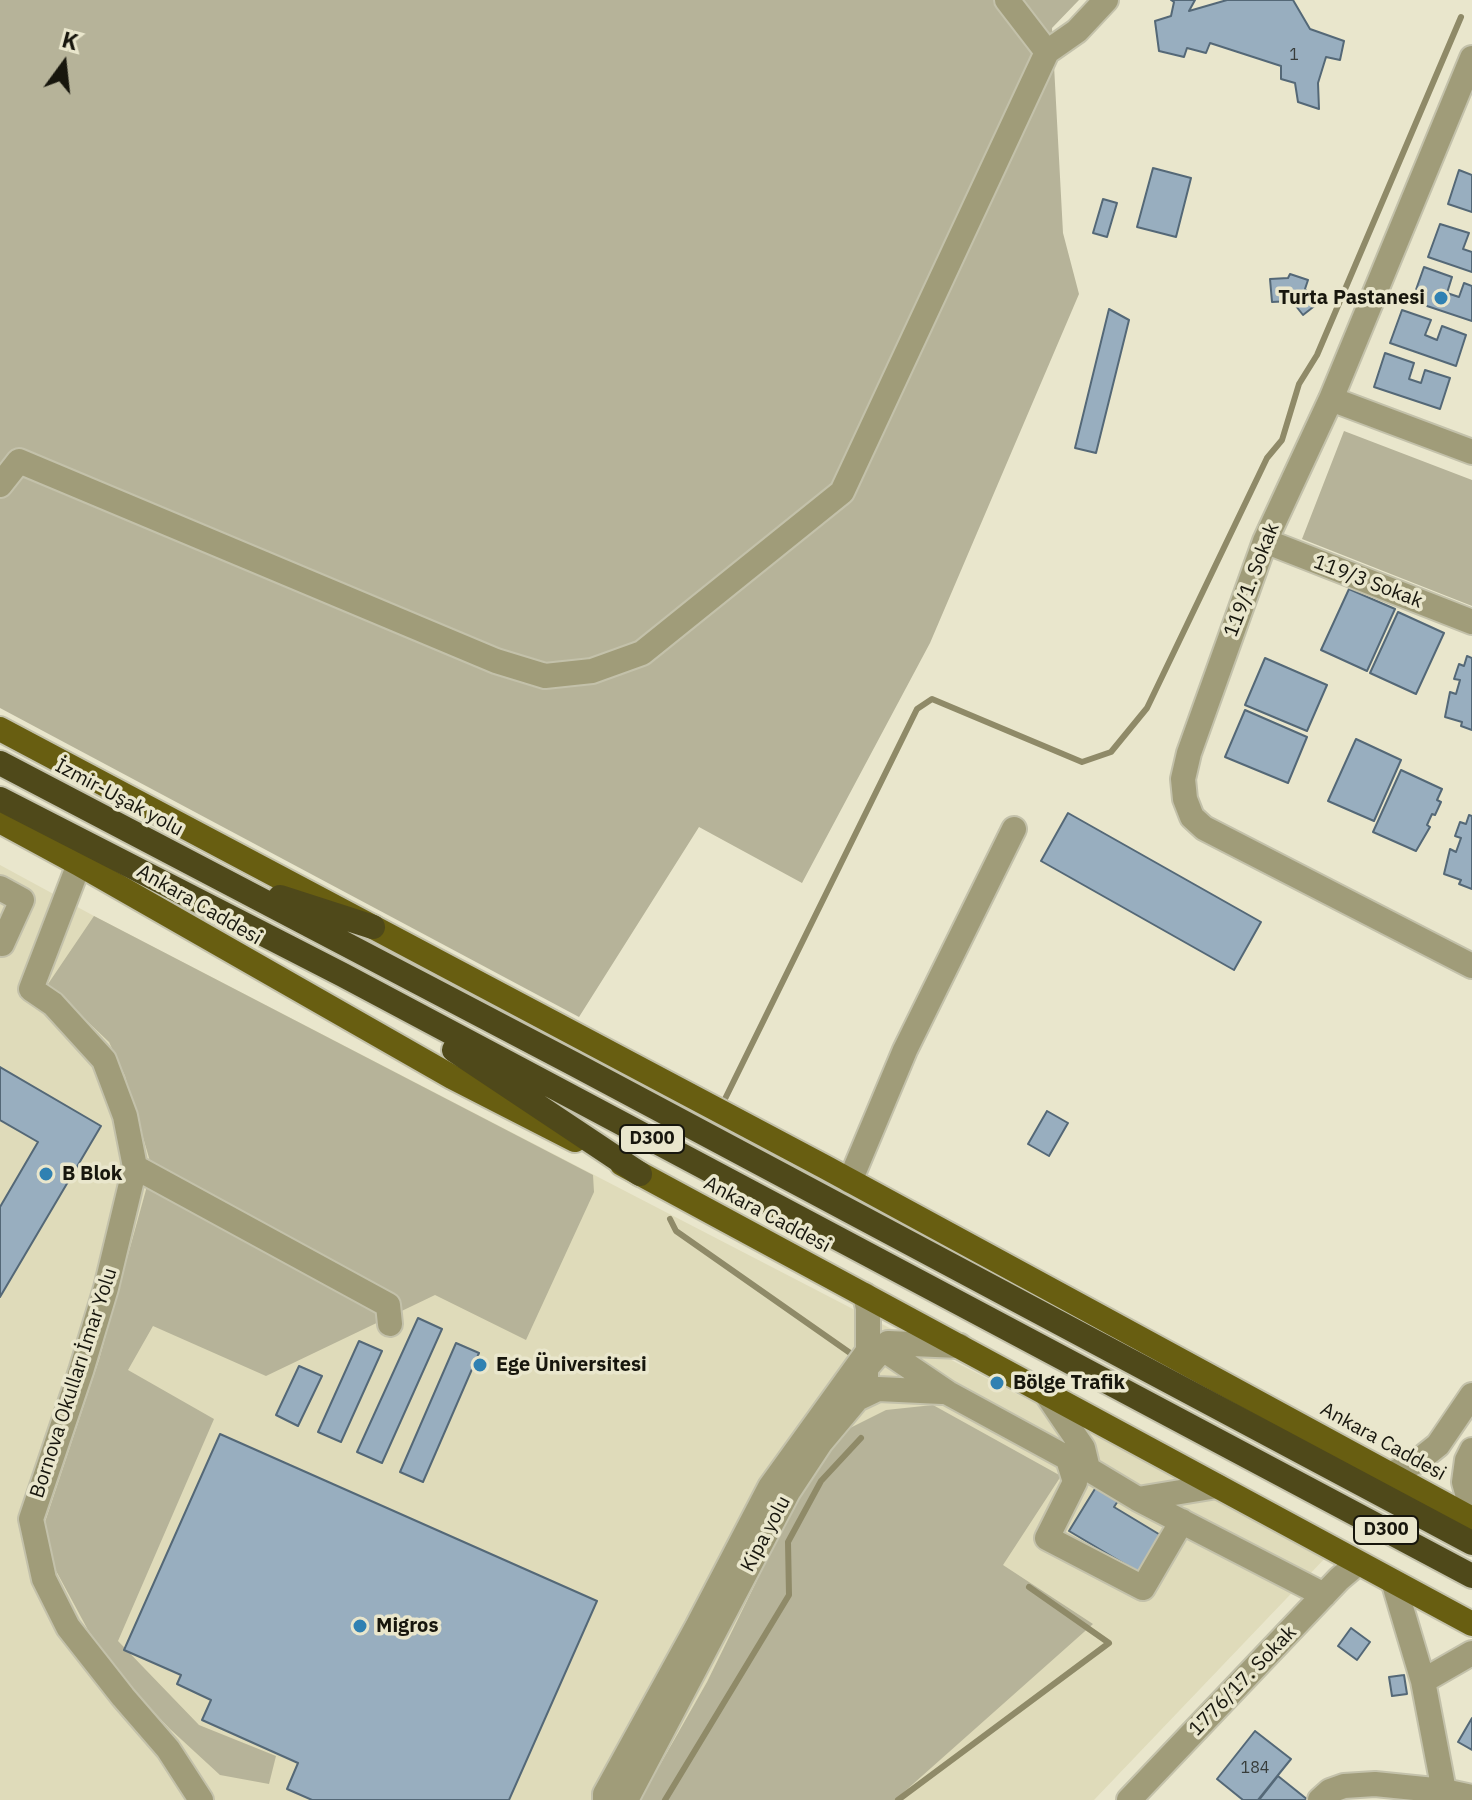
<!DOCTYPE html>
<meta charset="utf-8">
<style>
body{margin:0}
#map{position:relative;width:1472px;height:1800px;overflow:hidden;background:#e9e6cc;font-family:"IBM Plex Sans",sans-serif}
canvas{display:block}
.north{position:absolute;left:24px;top:24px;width:80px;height:80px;-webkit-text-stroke:6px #e9e6cc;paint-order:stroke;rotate:15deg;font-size:22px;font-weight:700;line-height:32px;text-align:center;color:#17160d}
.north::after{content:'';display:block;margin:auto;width:28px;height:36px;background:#17160d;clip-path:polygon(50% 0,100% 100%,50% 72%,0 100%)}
</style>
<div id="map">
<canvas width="1472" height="1800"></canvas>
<div class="north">K</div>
</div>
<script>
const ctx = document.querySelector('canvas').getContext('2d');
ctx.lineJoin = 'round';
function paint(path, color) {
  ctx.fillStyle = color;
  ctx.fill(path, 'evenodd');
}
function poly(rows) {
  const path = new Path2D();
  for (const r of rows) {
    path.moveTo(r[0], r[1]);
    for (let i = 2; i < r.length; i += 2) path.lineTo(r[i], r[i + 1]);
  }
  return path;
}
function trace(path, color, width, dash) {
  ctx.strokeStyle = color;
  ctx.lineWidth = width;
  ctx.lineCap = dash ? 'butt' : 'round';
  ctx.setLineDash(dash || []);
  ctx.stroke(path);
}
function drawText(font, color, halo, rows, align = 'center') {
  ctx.font = font + ' "IBM Plex Sans",sans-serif';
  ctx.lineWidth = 7;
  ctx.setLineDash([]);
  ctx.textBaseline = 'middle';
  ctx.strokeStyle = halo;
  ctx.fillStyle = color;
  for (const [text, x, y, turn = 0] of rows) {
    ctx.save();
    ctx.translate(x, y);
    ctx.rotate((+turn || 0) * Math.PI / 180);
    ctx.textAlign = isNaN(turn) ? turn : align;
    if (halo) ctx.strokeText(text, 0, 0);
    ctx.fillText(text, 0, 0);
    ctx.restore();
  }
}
paint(poly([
 [0,865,94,916,1328,1555,1094,1800,0,1800]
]), '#dfdbba');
paint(poly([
 [0,0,1079,0,1052,28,1063,233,1079,294,930,643,802,883,699,827,579,1017,0,708],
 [1344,431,1472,480,1472,606,1302,539],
 [94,916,593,1175,594,1192,526,1340,435,1295,266,1376,153,1326,128,1370,214,1419,118,1641,199,1725,276,1756,269,1784,220,1775,170,1729,125,1682,88,1630,54,1567,45,1522,99,1360,152,1168,125,1076,109,1042,48,984],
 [933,1405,1061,1476,1003,1565,1093,1624,895,1800,640,1800,707,1682,804,1485,848,1429,886,1410]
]), '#b6b399');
trace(poly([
 [721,1107,917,709,932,699,1082,762,1111,752,1147,708,1267,458,1282,440,1299,384,1317,355,1461,17],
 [670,1219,676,1231,853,1355],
 [665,1800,789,1595,788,1542,821,1481,861,1438],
 [898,1800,1109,1643,1029,1587]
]), '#8f8a68', 6);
const building = poly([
 [1171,0,1195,0,1189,11,1227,0,1293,0,1310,29,1344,41,1340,60,1326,57,1318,83,1319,109,1298,102,1295,83,1281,79,1281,66,1210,43,1206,53,1187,48,1184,57,1159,51,1155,21,1171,16,1174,2,1171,0],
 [1153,168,1191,178,1176,237,1137,227,1153,168],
 [1459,170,1472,175,1472,212,1448,204,1459,170],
 [1103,199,1117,203,1107,237,1093,233,1103,199],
 [1440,224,1469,233,1463,249,1472,252,1472,272,1428,257,1440,224],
 [1424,267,1452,277,1447,293,1459,297,1464,283,1472,286,1472,321,1412,301,1424,267],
 [1290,274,1308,280,1305,289,1317,304,1303,315,1292,301,1272,302,1270,279,1288,278,1290,274],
 [1109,309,1129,320,1096,453,1075,448,1109,309],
 [1402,310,1431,320,1425,335,1437,340,1442,326,1466,335,1456,366,1390,343,1402,310],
 [1385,353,1414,363,1409,379,1421,383,1425,370,1450,378,1440,409,1374,387,1385,353],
 [1349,589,1395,609,1367,671,1321,650,1349,589],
 [1398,612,1444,633,1416,694,1370,673,1398,612],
 [1467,656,1472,658,1472,730,1461,726,1462,722,1445,717,1450,692,1456,694,1460,680,1454,679,1459,664,1464,666,1467,656],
 [1265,658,1327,685,1307,731,1245,705,1265,658],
 [1245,710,1307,737,1288,783,1225,757,1245,710],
 [1356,739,1401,760,1374,821,1328,801,1356,739],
 [1401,770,1442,789,1437,800,1441,802,1435,815,1432,814,1427,825,1430,827,1416,851,1373,832,1401,770],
 [1068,813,1261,922,1234,970,1041,861,1068,813],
 [1469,815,1472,816,1472,889,1459,884,1461,880,1444,874,1450,849,1456,852,1461,838,1455,836,1460,822,1466,824,1469,815],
 [0,1067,101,1126,0,1297,0,1207,38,1142,0,1120,0,1067],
 [1047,1111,1068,1123,1049,1156,1028,1144,1047,1111],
 [418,1318,442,1329,382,1463,357,1452,418,1318],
 [359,1341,382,1351,341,1442,318,1432,359,1341],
 [456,1343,479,1353,423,1482,400,1472,456,1343],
 [299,1366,322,1376,298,1426,276,1415,299,1366],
 [220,1434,597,1601,509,1800,312,1800,287,1789,298,1763,202,1720,211,1700,177,1684,181,1675,124,1650,220,1434],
 [1106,1471,1129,1484,1114,1507,1167,1539,1145,1576,1069,1531,1106,1471],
 [1351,1628,1370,1642,1357,1660,1338,1646,1351,1628],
 [1404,1675,1407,1694,1392,1696,1389,1677,1404,1675],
 [1472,1718,1472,1750,1458,1742,1472,1718],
 [1255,1731,1291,1759,1258,1800,1243,1800,1217,1779,1255,1731],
 [1278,1776,1308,1800,1259,1800,1278,1776]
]);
paint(building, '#98aebf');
trace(building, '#546877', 2);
const minor = poly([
 [1007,0,1047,52],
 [1472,58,1331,399,1265,541,1189,753,1183,779,1185,799,1192,817,1204,828,1472,966],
 [1331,399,1472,452],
 [0,485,19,461,496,661,545,676,592,671,642,653,842,492,1047,52,1077,31,1106,0],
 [1265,541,1472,622],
 [79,864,31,989,53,1004,104,1060,125,1116,135,1167,106,1288,81,1371,31,1519,44,1579,68,1627,123,1697,168,1749,201,1800],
 [0,888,22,900,2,944,0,943],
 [135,1167,388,1305,390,1324],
 [850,1181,905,1050,1014,829],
 [872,1349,883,1349,948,1393,1082,1466],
 [1045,1392,1083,1448,1088,1469,1138,1499,1217,1486],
 [857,1399,878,1389,942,1392],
 [1472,1450,1467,1460,1464,1482,1472,1511],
 [1068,1459,1075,1482,1047,1538,1143,1588,1182,1521],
 [1391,1474,1418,1461,1438,1445,1472,1395],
 [1138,1499,1324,1595],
 [1394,1584,1423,1681,1444,1791,1448,1800],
 [1423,1681,1472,1653],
 [605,1800,605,1794,697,1627,770,1487,868,1351,868,1308,865,1295],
 [626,1800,788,1492,821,1442,857,1399,866,1380,866,1368,888,1343,960,1346],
 [1129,1800,1339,1579,1358,1563],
 [1320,1800,1330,1791,1344,1786,1375,1784,1444,1791,1472,1797]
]);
const major = poly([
 [0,729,825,1167,1472,1519],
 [0,821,79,864,452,1077,575,1140],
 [622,1164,1472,1624]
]);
const highway = poly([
 [0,763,574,1064,1472,1543],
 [0,799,343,975,1472,1576],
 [280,897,373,927],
 [454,1050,640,1174]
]);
trace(minor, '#c3c1aa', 28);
trace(major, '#c3c1aa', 28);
trace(highway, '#c3c1aa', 28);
trace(minor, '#a09c79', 24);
trace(major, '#685e11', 24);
trace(highway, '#4f491a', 24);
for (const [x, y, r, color] of [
 [1441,298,8,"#3081b2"],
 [46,1174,8,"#3081b2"],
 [480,1365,8,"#3081b2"],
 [997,1383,8,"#3081b2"],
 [360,1626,8,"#3081b2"]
]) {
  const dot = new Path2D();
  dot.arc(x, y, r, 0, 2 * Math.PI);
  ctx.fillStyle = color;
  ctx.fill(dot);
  trace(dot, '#e9e6cc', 3);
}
drawText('16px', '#373c3a', null, [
 ["1",1294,55],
 ["184",1255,1768]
]);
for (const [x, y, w] of [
 [652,1139,64],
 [1386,1530,64]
]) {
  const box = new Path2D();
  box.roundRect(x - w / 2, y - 14, w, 28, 6);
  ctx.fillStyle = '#e9e6cc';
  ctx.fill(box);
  trace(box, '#17160d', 2);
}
drawText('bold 18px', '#17160d', null, [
 ["D300",652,1139],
 ["D300",1386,1530]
]);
drawText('bold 20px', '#17160d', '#e9e6cc', [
 ["Turta Pastanesi",1425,298,"right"],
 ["B Blok",62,1174],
 ["Ege Üniversitesi",496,1365],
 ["Bölge Trafik",1013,1383],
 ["Migros",376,1626]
], 'left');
drawText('20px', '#17160d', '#e9e6cc', [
 ["119/1. Sokak",1252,580,-69],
 ["119/3 Sokak",1368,582,21],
 ["İzmir-Uşak yolu",119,798,28],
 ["Ankara Caddesi",199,905,30],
 ["Ankara Caddesi",767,1215,28],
 ["Bornova Okulları İmar Yolu",74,1383,-72],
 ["Ankara Caddesi",1383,1442,29],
 ["Kipa yolu",766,1534,-62],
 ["1776/17. Sokak",1243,1681,-46]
]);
</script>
